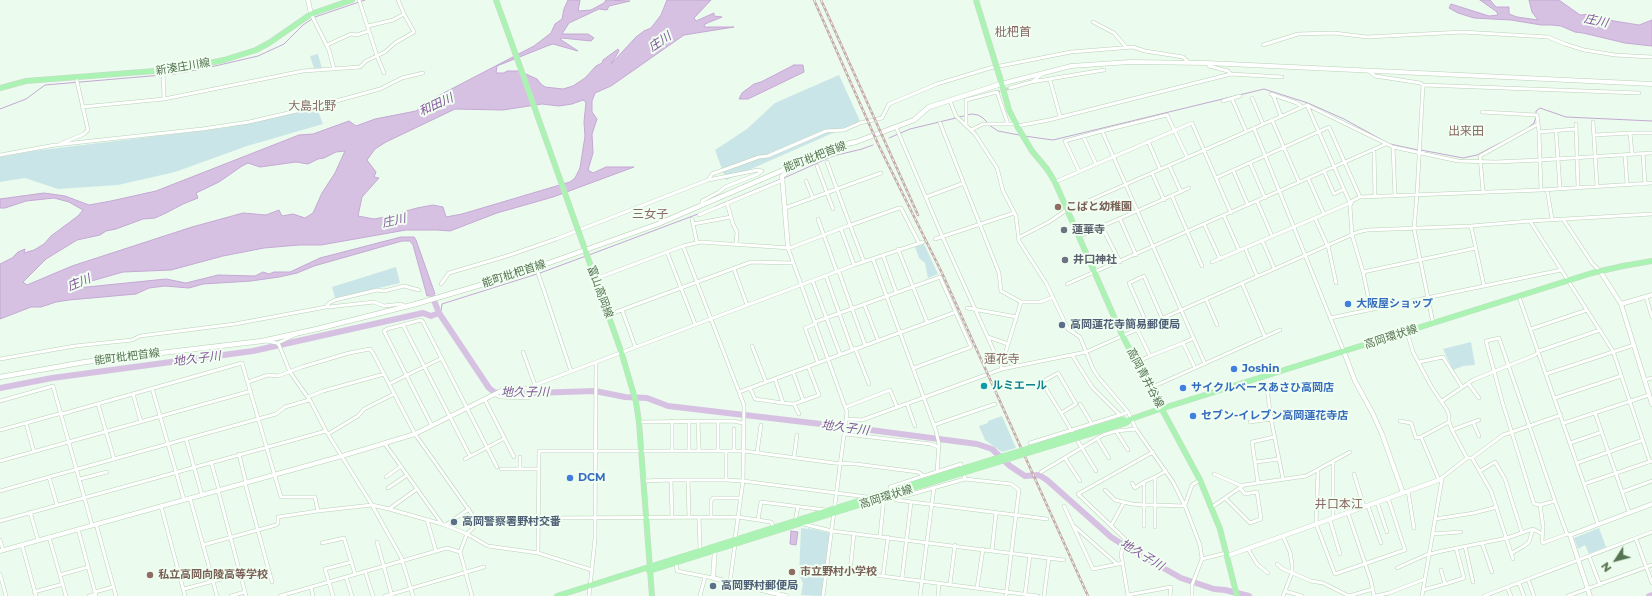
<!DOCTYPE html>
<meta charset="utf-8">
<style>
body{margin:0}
#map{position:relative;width:1652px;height:596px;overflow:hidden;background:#ebfbed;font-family:Montserrat,sans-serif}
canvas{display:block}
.north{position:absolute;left:1596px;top:540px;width:40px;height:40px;-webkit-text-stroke:3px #f1fef2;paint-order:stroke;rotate:234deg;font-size:11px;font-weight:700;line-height:16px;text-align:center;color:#557450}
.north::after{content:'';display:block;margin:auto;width:14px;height:18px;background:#557450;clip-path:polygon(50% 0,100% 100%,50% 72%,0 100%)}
</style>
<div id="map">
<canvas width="1652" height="596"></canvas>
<div class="north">N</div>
</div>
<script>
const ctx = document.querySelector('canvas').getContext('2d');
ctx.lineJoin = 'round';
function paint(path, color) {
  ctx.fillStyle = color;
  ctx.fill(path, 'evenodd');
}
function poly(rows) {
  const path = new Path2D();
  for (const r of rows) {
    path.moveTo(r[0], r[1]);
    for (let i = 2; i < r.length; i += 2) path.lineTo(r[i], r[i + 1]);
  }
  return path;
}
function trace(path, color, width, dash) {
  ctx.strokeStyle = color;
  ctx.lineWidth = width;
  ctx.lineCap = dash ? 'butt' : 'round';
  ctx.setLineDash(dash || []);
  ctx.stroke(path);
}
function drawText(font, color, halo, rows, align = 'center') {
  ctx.font = font + ' Montserrat,"Noto Sans JP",sans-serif';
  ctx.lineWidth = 4;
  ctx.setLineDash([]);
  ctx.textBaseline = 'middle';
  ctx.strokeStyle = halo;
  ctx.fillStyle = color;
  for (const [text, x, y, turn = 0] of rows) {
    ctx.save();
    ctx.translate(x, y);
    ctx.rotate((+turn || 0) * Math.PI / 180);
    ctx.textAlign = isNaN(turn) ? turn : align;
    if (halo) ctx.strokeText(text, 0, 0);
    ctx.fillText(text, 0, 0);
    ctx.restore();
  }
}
paint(poly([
 [318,54,322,69,314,68,310,56],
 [839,75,860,121,726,180,715,150,747,129,775,103],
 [317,108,323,124,247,146,175,172,118,185,58,189,25,178,0,182,0,157,33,151,224,128],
 [924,244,938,274,928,278,925,263,919,258,915,247],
 [396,267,400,283,335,298,332,287],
 [1471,342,1475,365,1463,366,1453,370,1443,349],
 [1002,416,1016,448,1002,452,985,440,979,426,988,423,988,421],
 [801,528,808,529,808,528,830,533,821,596,801,595,803,583,799,575],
 [1599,528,1606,547,1589,554,1585,545,1578,549,1574,538]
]), '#cae5e8');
const water = poly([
 [568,0,580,0,578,11,591,10,604,3,606,0,630,1,609,6,607,10,599,9,569,23,562,34,588,34,594,38,591,41,562,38,560,39,578,51,553,44,547,46,497,66,496,73,504,73,507,71,519,71,537,79,541,84,545,87,563,89,573,86,585,78,596,66,602,63,603,60,618,49,619,51,611,64,636,37,644,31,651,28,661,15,667,0,711,0,694,18,696,21,714,13,714,16,722,17,705,24,704,27,734,27,684,35,611,86,595,93,592,101,592,112,597,119,592,134,593,153,588,170,593,173,606,167,634,167,553,197,497,213,450,231,437,230,406,230,321,245,299,245,264,248,223,256,171,270,123,272,81,284,77,288,166,279,186,283,218,275,255,276,263,272,269,274,274,272,290,272,320,258,401,237,414,237,416,240,435,294,427,296,413,245,410,241,402,241,314,266,297,273,279,277,251,281,203,284,189,288,165,286,149,288,136,294,69,300,56,302,41,307,31,307,0,319,0,264,12,258,18,252,25,249,24,253,34,250,44,244,51,236,78,216,83,210,69,202,54,198,26,201,5,208,0,208,0,199,44,193,65,196,89,205,111,201,156,191,299,135,313,134,349,121,356,126,375,119,416,111,436,97,534,46,551,33,555,24,562,19,564,9,568,0],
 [583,100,586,102,584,122,585,136,580,168,575,178,570,182,462,214,446,217,443,207,433,205,417,208,385,217,374,219,358,216,362,197,379,178,374,177,376,172,367,160,375,149,386,142,455,109,503,110,542,104,559,106,572,104,583,100],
 [345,151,335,173,322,193,313,213,305,218,293,214,282,216,279,210,266,215,243,213,192,227,72,266,27,285,23,282,46,259,77,240,100,235,106,231,116,229,143,219,155,218,166,213,183,204,198,198,196,193,219,182,242,166,248,163,260,167,296,162,308,164,318,159,324,158,336,152,345,151],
 [1480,0,1490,0,1496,7,1509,7,1509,14,1517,17,1538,20,1532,12,1529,0,1559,0,1580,15,1592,14,1614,21,1639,25,1652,20,1652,46,1625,43,1583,33,1575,32,1561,26,1552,25,1541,25,1511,20,1474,18,1458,13,1449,8,1451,4,1489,16,1498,15,1497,12,1480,0],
 [794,65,803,65,804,72,748,99,739,99,742,93,754,84,761,82,794,65],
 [791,531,798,532,796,545,790,544,791,531]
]);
paint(water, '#d7c1e3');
trace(water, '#c4a8d4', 1);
trace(poly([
 [315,17,365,0],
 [0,109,26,99,45,85,174,74,202,69,258,56,284,44,303,25,312,19],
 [1536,114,1536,111,1540,108,1566,117,1652,121],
 [967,115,972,114,978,115,983,118,987,122],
 [959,117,964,116],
 [989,125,998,131,1019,135],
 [1529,127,1534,123,1536,117],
 [1024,136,1053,140,1264,89,1308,103,1344,119,1384,141],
 [889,138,910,129,956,118],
 [1390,144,1418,150],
 [1421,150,1463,158,1477,155,1500,143],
 [784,178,833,156,862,149,873,145],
 [714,207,781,179],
 [589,255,698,214],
 [540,273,586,256],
 [439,313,441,311,442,304,537,274]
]), '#c4a8d4', 1);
trace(poly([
 [429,288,439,313,489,388,494,392,501,394,595,391,625,397,647,398,668,406,855,428,977,444,992,449,1010,466,1025,476,1039,475,1047,480,1111,537,1128,548,1181,578,1214,589,1225,590,1249,596],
 [0,388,52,378,253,351,423,313,431,316,439,313],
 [1649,596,1652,595]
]), '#d7c1e3', 6);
trace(poly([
 [997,92,1010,88]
]), '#c6d9c6', 3, [3, 1.5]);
const minor = poly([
 [359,0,377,56,384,73],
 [398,0,404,14],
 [311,14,329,50,334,69],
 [1093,22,1114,33,1126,47],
 [327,45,351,34,357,35,369,31],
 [1263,45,1298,34,1334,33,1367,37,1462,32,1548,37,1565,44,1584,50,1615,55,1652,57],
 [1207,63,1209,66,1228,71,1231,74],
 [163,71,164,99],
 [1369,71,1375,76,1420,83,1423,85,1417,194,1414,229,1433,323],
 [1050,80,1060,116],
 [1032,82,1042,74],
 [1423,85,1639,93],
 [1010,88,1031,82,1104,70],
 [1271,94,1297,103,1302,107],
 [1273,95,1281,116],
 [1252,98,1263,124],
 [1232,99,1246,131],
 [950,101,956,116,975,134,997,168,1003,191,1016,216,1019,241,1046,283,1068,329,1080,337,1093,369,1099,378,1128,412,1136,429,1173,482,1185,506,1200,545,1202,559,1192,585,1192,596],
 [1223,101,1240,96],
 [82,107,164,99,303,71,360,67,366,61,385,52,395,43,414,32,404,14,393,20,368,26],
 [1482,112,1537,115,1539,132],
 [1272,120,1299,182],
 [1593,122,1597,186],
 [940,123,999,273,1001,291,1021,302,1040,302,1053,297],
 [1576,124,1578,187],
 [966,125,966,100,997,92,1008,124,1016,124],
 [1017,126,1049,120,1231,74,1282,77],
 [896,127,943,238,1002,369],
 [1254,128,1344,352],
 [971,130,983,124,1008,124],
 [1102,131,1167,115,1187,157],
 [1556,131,1560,188],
 [1630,133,1632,154],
 [1595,135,1630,133,1652,133],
 [1083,136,1096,164],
 [1148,141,1160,169],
 [60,144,84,134,88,130,76,77],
 [1393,147,1395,196],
 [1374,149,1375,197],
 [1643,154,1645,184],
 [0,155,55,145,202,129,249,122,314,107,380,89,402,78,423,73],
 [1625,155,1627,184],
 [827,162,850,225,864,262],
 [1250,163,1265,198],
 [1169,165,1181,192],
 [817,166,833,209],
 [1233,170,1248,205],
 [1079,171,1065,141,1102,131,1205,364],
 [1324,171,1334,194,1344,189],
 [1152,173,1164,200],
 [1216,178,1329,127,1360,197],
 [1308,178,1324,214],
 [708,180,712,174,759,157,768,156,826,131,844,130,860,123,882,118,889,104,937,84,990,68,1071,52,1133,47,1145,51,1183,57,1188,62],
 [806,181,813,198],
 [1055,182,1192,123,1231,213],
 [1547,189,1552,219],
 [1541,190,1539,132,1575,129],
 [1483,192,1480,156,1538,124],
 [1172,196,1202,266],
 [926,197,964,183],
 [1257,201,1272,236],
 [727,203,733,224,737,232,736,244],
 [785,208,881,173],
 [699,215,783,180],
 [1224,216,1239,250],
 [1315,218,1327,245],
 [692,219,697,243],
 [818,219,837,272],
 [1120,219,1136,255],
 [1563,219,1592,263,1600,271],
 [1530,221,1613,351,1650,462],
 [693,224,731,217],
 [1204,224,1220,259],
 [851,225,899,208,901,208,919,243],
 [1471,226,1484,286],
 [1102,227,1120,262],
 [841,229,854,265],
 [1080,236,1189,188],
 [1018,238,1049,222,1065,211,1307,105,1393,147,1458,161,1496,162,1540,160,1652,153],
 [935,239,1014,213],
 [1262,240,1274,268],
 [1328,245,1336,283],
 [683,246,744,405,743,481,735,539],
 [788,248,847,412,823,596],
 [1245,248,1257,276],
 [898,249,927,322],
 [667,252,695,324],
 [883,255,896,292],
 [873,259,936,431,939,444,937,472],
 [1212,262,1350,203,1307,105],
 [536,267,571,371],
 [734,269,747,305],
 [839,272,865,345],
 [1363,272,1476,248],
 [826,276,852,349],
 [595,279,683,246,700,242,790,248,850,225],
 [813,282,840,354],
 [1242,283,1265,337],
 [441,284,449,273,507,256,556,239,708,180,758,170,762,171,758,174,725,187,719,192,702,201,702,205],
 [1067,284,1386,144],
 [1519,297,1598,524],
 [1646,297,1652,317],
 [1206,299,1217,325],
 [864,304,878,340],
 [326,307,329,307,374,302,384,306,401,304,406,307],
 [967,308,1017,317],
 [622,310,635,346],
 [1371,310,1363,272,1352,235,1350,206,1352,201,1360,197,1541,190,1652,183],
 [608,315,751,262,793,263],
 [1330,318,1561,270],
 [815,322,940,277,971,347,914,368],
 [815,324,805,328,818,363],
 [1147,324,1129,283,1144,276,1162,318],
 [403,325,470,456],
 [1137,329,1150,356,1183,343],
 [1531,329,1587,310],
 [1407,332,1413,352,1431,386,1447,410,1449,415,1449,422,1452,430,1467,458],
 [988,337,1008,344],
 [1194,338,1183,343,1195,368],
 [266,341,277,343,279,345,290,372,311,402,326,431,372,505,401,557,413,596],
 [278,343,297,334],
 [752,346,766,382],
 [855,348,869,384],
 [523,352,535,385],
 [1072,355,1092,387,1120,415,1128,412],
 [998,357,1005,354,1021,302],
 [0,359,75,346,132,340,140,336,235,324,326,307,329,303,335,300,377,290,384,291,404,286,419,290],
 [1137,362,1150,356],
 [1419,362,1443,357,1462,387],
 [793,372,803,400],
 [1546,374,1634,345],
 [775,379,783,403],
 [1644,380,1652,378],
 [248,382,268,375,278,376,302,367,349,353,370,349,373,353,415,434,478,523],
 [1468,383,1479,398],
 [389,384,442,358],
 [152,388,184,500],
 [750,388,755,399,783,403,794,404,819,395,808,366],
 [1150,388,1280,330],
 [1267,388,1271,419,1283,479],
 [503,390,527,388,854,265,923,242],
 [739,392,956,312],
 [133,394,141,422],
 [494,394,500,397,528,398],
 [308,397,323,391,384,374],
 [1555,398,1621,376],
 [485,400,514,457],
 [0,401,53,386,92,525],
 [1442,401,1473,380,1535,355,1539,351,1600,330],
 [98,404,114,459],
 [794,404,799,414],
 [907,404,915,426],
 [1080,404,1092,424],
 [846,407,890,390,897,407],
 [1061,413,1076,404,1058,373,1042,382,1061,413,1071,430,1096,471],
 [1595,413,1629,512],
 [62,414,242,363,281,497,315,497,318,511,372,505,389,509,442,524,467,534,488,546,538,553,592,570],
 [847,419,862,420,1002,369,1086,352,1358,232,1367,230,1471,226,1530,221,1652,214],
 [672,421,672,451],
 [689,421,689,451],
 [698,421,699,451],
 [718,421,718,451],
 [1400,421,1411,423,1416,438,1421,437,1449,422],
 [639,422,733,421,743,423],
 [1250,422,1271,419],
 [1473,422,1479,436],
 [1564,423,1649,395],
 [934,425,995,404],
 [432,426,384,331,387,329,421,320,423,322,497,467],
 [734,429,734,451],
 [0,430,26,423],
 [1452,430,1479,420],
 [1116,431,1128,450],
 [328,434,358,416,364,409,394,394],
 [845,434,931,444,938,447],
 [1421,437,1439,480,1467,458,1472,458,1503,435,1561,415],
 [1097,438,1109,458],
 [186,439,202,495],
 [1030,443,1120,415],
 [1570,443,1602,432],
 [385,444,442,524],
 [726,451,726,480,743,481,867,497],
 [34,452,26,423,62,413],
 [757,453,761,425],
 [239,454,246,483],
 [794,457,797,435],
 [1065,458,1080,481],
 [1472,458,1491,491,1513,559],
 [465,459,505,438],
 [0,461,251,391],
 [211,462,219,490],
 [1256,462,1279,459],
 [1577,463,1643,440],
 [501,469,539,469],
 [520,469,520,457],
 [1166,471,1155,477,1155,505,1185,506],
 [1318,471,1316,524,1335,574,1405,550,1388,498],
 [1480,471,1495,462,1505,479,1522,533],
 [1041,472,1103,435,1116,431,1136,429],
 [1214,474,1242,486],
 [1354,474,1364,507],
 [386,477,401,466],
 [80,479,107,472],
 [688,480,689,517],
 [643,481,671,480],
 [245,483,272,582],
 [1132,483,1135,488,1144,482],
 [1258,483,1252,442,1274,437],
 [1584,484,1652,461],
 [388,488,407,475],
 [218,490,246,596],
 [1105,490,1115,500,1132,504,1144,505,1144,482,1155,477],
 [0,491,49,477],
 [890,491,890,487,961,464,965,479],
 [1408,491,1414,528],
 [1622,492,1652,481],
 [190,498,217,596],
 [1225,498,1250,523,1261,519,1257,492,1245,494,1240,488],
 [894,499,965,479,1011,484,1019,490,1006,596],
 [896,500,1047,519],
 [1555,501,1540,505,1534,504,1502,401,1486,341,1499,338,1555,501,1567,534,1570,535],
 [1377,502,1387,532],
 [57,505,49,477,276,414,285,407,309,400],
 [1185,505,1192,485,1200,480],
 [1540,505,1543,526,1542,541,1543,543,1567,534],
 [161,506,185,596],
 [1064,506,1093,569,1123,563],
 [1368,506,1381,543],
 [1212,507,1244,485,1306,476,1350,452],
 [389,509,417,489],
 [30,512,38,540],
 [1348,513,1371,581,1374,596],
 [699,517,700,550],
 [711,517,711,501,713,498,741,498],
 [672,518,671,480,726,480],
 [1333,518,1333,462],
 [1435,519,1474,513,1497,507],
 [427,520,436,551],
 [758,520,761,502,826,510],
 [1330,520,1340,554],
 [0,521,326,431],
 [795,521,798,507],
 [96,524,116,596],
 [803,524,832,531,1064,560],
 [446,525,469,509],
 [1074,526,1117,564],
 [1111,526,1124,502],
 [1144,526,1144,505,1155,505,1155,527],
 [78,529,96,596],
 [1432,534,1461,532],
 [880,536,884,497],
 [49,537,66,596],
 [1636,539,1652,583],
 [0,540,3,550],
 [377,542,392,596],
 [322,543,344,538,355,574],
 [1482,543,1492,572],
 [22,545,36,596],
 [203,545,276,525,278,523,278,517,318,511],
 [1465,546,1473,582],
 [1248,549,1257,564,1268,573],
 [992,550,996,513],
 [538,553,539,451,744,451,834,463,856,464,918,472,924,476],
 [1512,553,1524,546,1529,542,1533,529],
 [1589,556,1600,585],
 [1202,559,1226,553],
 [676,562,677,571,713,578],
 [1277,564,1283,569,1311,581,1323,583,1349,596],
 [1397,568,1426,555,1442,551,1507,538,1533,529,1542,534],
 [827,569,1038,596],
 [1441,570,1445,584,1464,578,1456,548],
 [365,571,373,596],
 [850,572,854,533],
 [0,574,6,596],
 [60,575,88,567],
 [883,576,888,537],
 [346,577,352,596],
 [902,578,911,502],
 [1528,579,1534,596],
 [730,582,735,544],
 [1519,583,1524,596],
 [950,584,955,545],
 [311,587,313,596],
 [1507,587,1511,596],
 [977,588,983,549],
 [184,589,240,574],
 [1423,590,1445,584],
 [1285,591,1302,596],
 [34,592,63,584],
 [95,592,113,587],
 [1025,594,1030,555],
 [1128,595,1171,587,1170,596],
 [89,596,96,594],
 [231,596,245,592],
 [280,596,447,548,460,552],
 [333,596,325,569,352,562],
 [385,596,484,567],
 [472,596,460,552,467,534,478,523,481,521,498,518,538,518,738,517,771,522,774,528],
 [589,596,595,539,596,362],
 [700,596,705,577],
 [920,596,934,487],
 [938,596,939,583],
 [1044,596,1049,558],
 [1128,596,1121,554,1125,539,1078,494,1153,452],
 [1283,596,1292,573,1292,564,1290,552,1283,536],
 [1349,596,1373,589],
 [1376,596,1389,593,1425,579],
 [1422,596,1442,479],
 [1484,596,1652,532],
 [1568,596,1652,565]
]);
const tertiary = poly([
 [308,0,311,14],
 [1001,84,1071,66,1130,62,1207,63,1652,84],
 [788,248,782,176,796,166,797,163],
 [1600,271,1621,304,1652,404],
 [1621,304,1652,295],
 [1344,352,1355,381,1373,414,1382,434,1403,493],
 [715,548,713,578,786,596],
 [0,551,342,456,415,434,503,390],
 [1227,556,1439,480],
 [1590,596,1570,535,1652,504]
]);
const secondary = poly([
 [0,377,85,362,262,341,317,329,416,304,518,274,658,224,832,149,846,144,856,142,914,120,929,107,1001,84]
]);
const primary = poly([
 [496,0,508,33],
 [1000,78,1009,110,1017,126,1032,151,1047,169,1055,182,1122,335,1200,480,1220,529,1237,596],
 [0,88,26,81,180,69,224,60,256,50,269,43,311,14,352,0],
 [583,244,621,351,636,402,639,422,652,596],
 [1126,423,1131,419,1154,411,1592,273,1623,266,1652,261],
 [649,571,894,494],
 [557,596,893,490]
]);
trace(minor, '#b8d1b6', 4);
trace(tertiary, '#b8d1b6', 5);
trace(secondary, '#b1cfaf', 5.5);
trace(primary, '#cfd8ce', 6);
trace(minor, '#fff', 3);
trace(tertiary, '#fff', 4);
trace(secondary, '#fff', 4.5);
trace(primary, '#aaf3b3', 5);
const rail = poly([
 [814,0,878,144,942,273,1088,596],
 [821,0,918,215]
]);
trace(rail, '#c5aaa9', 2.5);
trace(rail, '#f1fef2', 1, [3]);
const primaryBridge = poly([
 [976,0,1000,78],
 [508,33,583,244],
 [893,490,1124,419],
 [894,494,1126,423]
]);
trace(primaryBridge, '#cfd8ce', 6, []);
trace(primaryBridge, '#aaf3b3', 5);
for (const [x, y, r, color] of [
 [1058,207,4,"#8d6e63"],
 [1064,230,4,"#6b7280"],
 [1065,260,4,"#6b7280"],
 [1348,304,4,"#3f7fe0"],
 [1062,325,4,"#5c6f8a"],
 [1234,369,4,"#3f7fe0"],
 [984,386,4,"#0f9aa8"],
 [1183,388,4,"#3f7fe0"],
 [1193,416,4,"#3f7fe0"],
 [570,478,4,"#3f7fe0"],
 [454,522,4,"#5c6f8a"],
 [792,572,4,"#8d6e63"],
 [150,575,4,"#8d6e63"],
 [713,586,4,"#5c6f8a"]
]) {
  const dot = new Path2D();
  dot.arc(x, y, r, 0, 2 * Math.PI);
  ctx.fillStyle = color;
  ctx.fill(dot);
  trace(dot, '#f1fef2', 1.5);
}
drawText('11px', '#557450', '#f1fef2', [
 ["新湊庄川線",183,67,-9],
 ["能町枇杷首線",815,157,-21],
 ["能町枇杷首線",514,274,-18],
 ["富山高岡線",600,292,70],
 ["高岡環状線",1391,337,-18],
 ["能町枇杷首線",127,357,-7],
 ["高岡青井谷線",1145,378,62],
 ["高岡環状線",886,497,-17]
]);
drawText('bold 11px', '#785e54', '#f1fef2', [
 ["こばと幼稚園",1066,207],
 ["市立野村小学校",800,572],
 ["私立高岡向陵高等学校",158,575]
], 'left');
drawText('bold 11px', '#5b616d', '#f1fef2', [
 ["蓮華寺",1072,230],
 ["井口神社",1073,260]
], 'left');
drawText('bold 11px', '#366cbe', '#f1fef2', [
 ["大阪屋ショップ",1356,304],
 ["Joshin",1242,369],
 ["サイクルベースあさひ高岡店",1191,388],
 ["セブン-イレブン高岡蓮花寺店",1201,416],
 ["DCM",578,478]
], 'left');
drawText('bold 11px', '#4e5e75', '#f1fef2', [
 ["高岡蓮花寺簡易郵便局",1070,325],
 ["高岡警察署野村交番",462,522],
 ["高岡野村郵便局",721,586]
], 'left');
drawText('bold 11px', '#0d838f', '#f1fef2', [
 ["ルミエール",992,386]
], 'left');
drawText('italic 12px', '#825699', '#f1fef2', [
 ["庄川",1596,21,12],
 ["庄川",660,42,-34],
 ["和田川",436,105,-25],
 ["庄川",394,221,-13],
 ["庄川",79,283,-22],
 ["地久子川",197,359,-7],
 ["地久子川",525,392],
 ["地久子川",845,428,7],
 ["地久子川",1142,555,31]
]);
drawText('12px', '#896964', '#f1fef2', [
 ["枇杷首",1013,32],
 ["大島北野",312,106],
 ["出来田",1466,131],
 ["三女子",650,214],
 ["蓮花寺",1002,359],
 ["井口本江",1339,504]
]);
</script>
